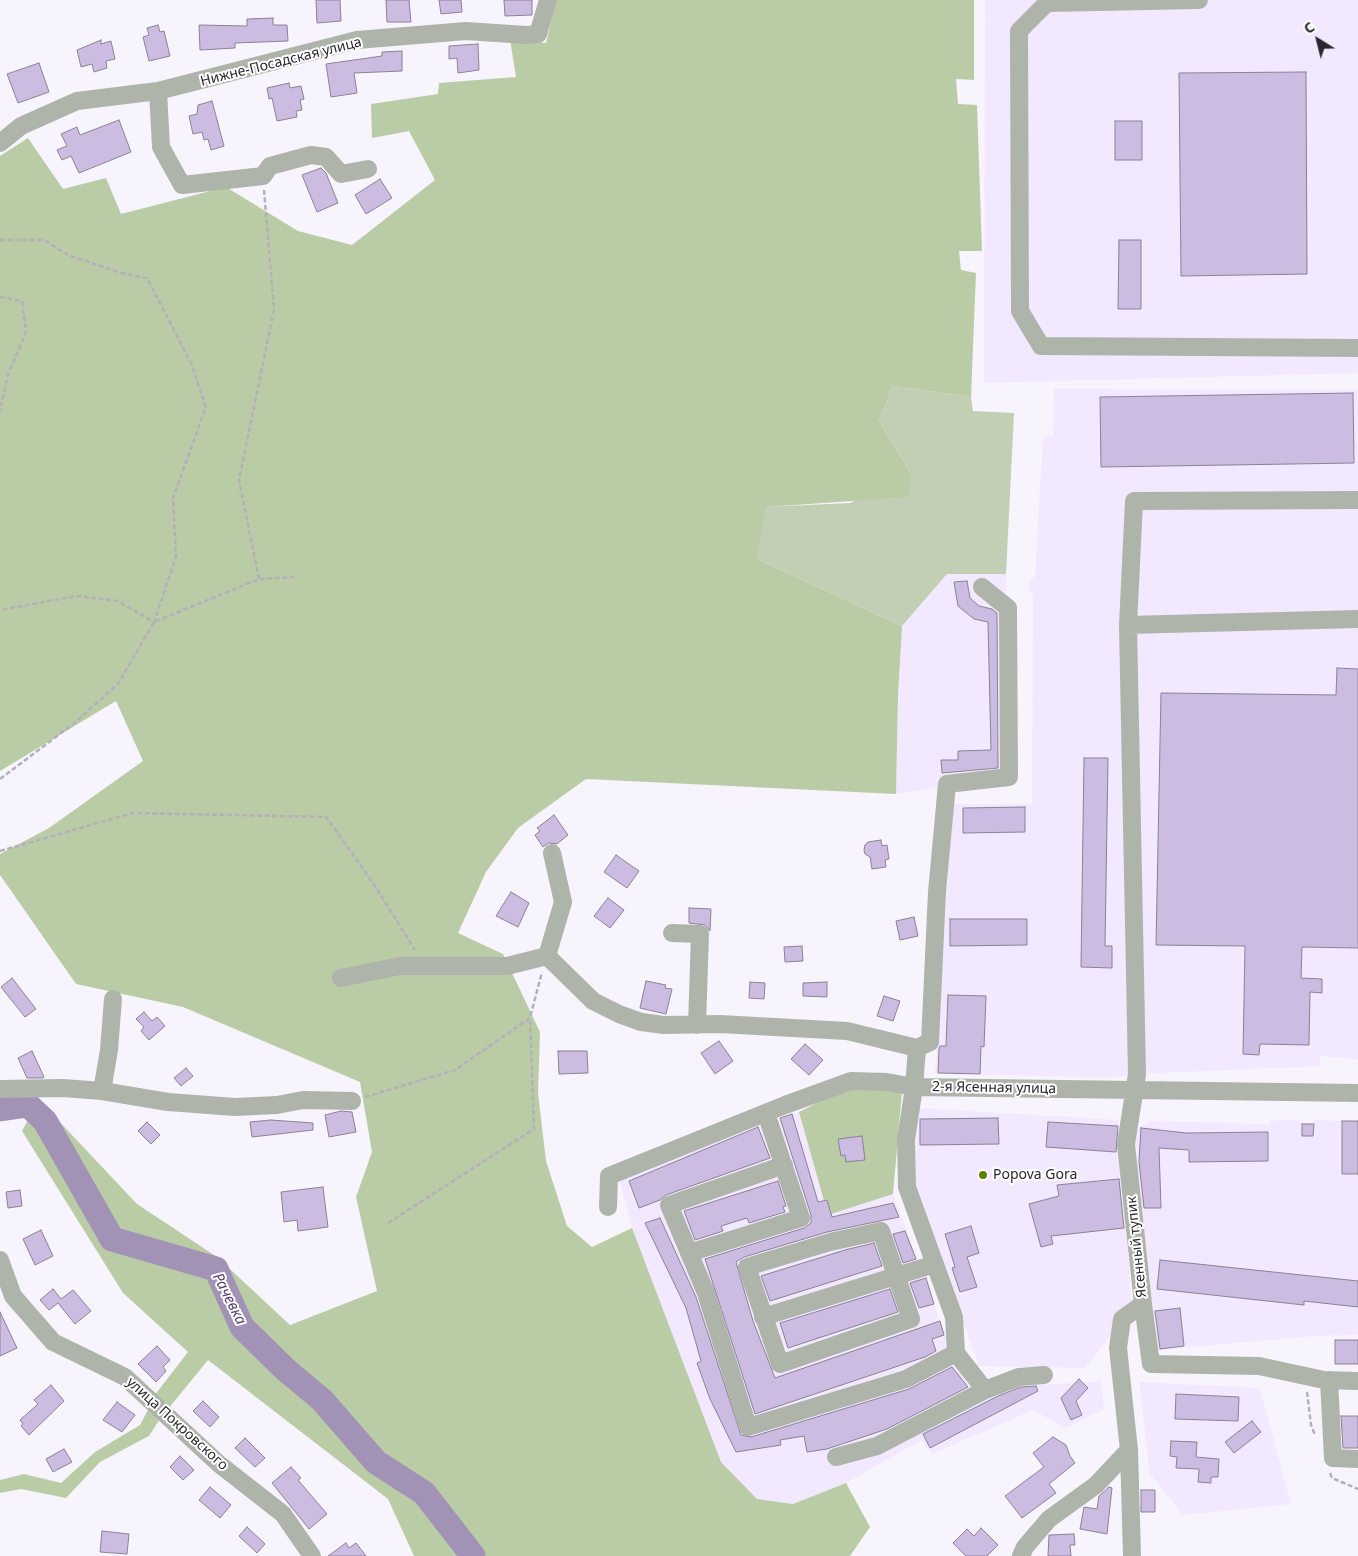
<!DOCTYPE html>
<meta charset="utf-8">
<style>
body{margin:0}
#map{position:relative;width:1358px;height:1556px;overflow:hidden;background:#f8f4fd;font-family:"Noto Sans",sans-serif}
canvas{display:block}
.north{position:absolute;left:1293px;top:15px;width:50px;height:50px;-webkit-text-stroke:4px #fff;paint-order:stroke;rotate:324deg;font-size:14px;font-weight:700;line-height:20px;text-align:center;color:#2a262e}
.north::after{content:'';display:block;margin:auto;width:18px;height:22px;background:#2a262e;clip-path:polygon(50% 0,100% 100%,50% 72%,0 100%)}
</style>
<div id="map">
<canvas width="1358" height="1556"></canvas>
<div class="north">С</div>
</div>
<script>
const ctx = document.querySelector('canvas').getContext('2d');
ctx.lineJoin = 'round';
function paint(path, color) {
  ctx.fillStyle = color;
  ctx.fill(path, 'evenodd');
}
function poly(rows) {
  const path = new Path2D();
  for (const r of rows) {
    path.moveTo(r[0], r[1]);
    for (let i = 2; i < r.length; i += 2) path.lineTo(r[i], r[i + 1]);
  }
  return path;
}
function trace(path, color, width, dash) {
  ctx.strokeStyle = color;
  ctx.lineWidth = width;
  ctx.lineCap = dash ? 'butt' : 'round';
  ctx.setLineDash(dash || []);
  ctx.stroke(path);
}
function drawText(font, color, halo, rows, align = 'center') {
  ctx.font = font + ' "Noto Sans",sans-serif';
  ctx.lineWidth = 4;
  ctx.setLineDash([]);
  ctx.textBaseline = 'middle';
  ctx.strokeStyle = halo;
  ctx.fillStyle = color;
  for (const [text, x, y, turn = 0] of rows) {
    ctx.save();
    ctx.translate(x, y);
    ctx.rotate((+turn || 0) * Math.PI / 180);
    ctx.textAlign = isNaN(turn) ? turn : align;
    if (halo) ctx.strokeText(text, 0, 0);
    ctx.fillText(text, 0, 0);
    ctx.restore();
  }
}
paint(poly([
 [985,0,1358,0,1358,373,984,383],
 [1054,389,1358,390,1358,1059,1320,1056,1320,1066,1137,1074,1107,1078,935,1073,953,804,1032,804,1033,596,1029,591,1028,583,1035,576,1043,437,1053,436],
 [947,574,1006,574,1010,777,896,794,898,696,902,626],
 [919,1108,1118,1120,1132,1309,1085,1368,979,1366,914,1185],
 [799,1112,828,1215,893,1194,947,1339,970,1390,1101,1381,1104,1409,1066,1428,1033,1410,932,1454,921,1440,846,1483,793,1504,757,1499,721,1462,632,1228,619,1178],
 [1300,1119,1302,1123,1311,1123,1314,1120,1358,1121,1358,1335,1314,1336,1157,1350,1138,1209,1136,1129,1150,1121,1269,1124,1270,1121],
 [1139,1382,1260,1388,1291,1504,1183,1515,1150,1474]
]), '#f2e8ff');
paint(poly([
 [893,386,971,397,973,411,1014,413,1006,574,947,574,902,626,757,559,765,507,850,503,911,474,879,421]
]), '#c2cfb5');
paint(poly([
 [556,0,974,0,974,80,956,79,958,104,977,105,982,251,959,251,961,270,976,273,971,397,893,386,879,421,911,474,909,497,766,507,757,559,902,626,898,696,896,794,586,779,518,828,486,872,458,933,503,954,540,1032,538,1093,546,1161,567,1226,592,1247,632,1228,721,1462,757,1499,793,1504,846,1483,870,1527,850,1556,414,1556,388,1499,208,1360,168,1409,154,1396,188,1352,123,1293,22,1131,39,1100,137,1204,217,1257,290,1325,377,1291,356,1197,372,1152,360,1082,183,1007,76,984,0,875,0,854,49,828,143,761,116,701,0,771,0,156,28,138,63,189,106,178,121,214,226,187,298,231,352,245,435,180,409,131,372,138,371,104,438,94,439,83,516,77,510,39,546,43],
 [851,1086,902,1092,893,1194,828,1215,799,1112],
 [149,1408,161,1417,149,1436,100,1462,66,1498,21,1489,0,1493,0,1480,24,1474,61,1483,95,1452,140,1425]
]), '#bacca6');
trace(poly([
 [0,1109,28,1105,45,1121,112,1239,216,1269,242,1327,286,1370,322,1400,376,1462,424,1493,473,1556]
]), '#a293b6', 25);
const building = poly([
 [316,0,340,0,341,21,317,23,316,0],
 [386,0,409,0,411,22,387,22,386,0],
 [439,0,461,0,462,12,441,14,439,0],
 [504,0,532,0,532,15,505,16,504,0],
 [273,18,273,25,287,25,288,41,235,43,235,48,200,50,199,25,247,26,247,19,273,18],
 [158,25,160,32,164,31,170,56,149,61,143,37,149,35,147,28,158,25],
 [101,40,101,44,111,41,115,59,106,61,107,68,94,72,92,64,81,67,77,50,101,40],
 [478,44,479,70,458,73,457,58,449,59,449,46,478,44],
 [402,51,402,71,354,73,357,93,331,97,326,64,382,56,382,52,402,51],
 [39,63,49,92,18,103,7,74,39,63],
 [1306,72,1307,274,1181,276,1179,73,1306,72],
 [289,83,290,88,301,86,304,99,300,100,302,110,296,111,297,117,277,121,272,98,269,99,267,88,289,83],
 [212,101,224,146,211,150,208,139,204,140,202,132,193,134,189,116,197,114,198,105,212,101],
 [119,120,131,152,79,173,71,156,62,160,57,150,67,146,61,134,77,127,80,135,119,120],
 [1115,121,1142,121,1142,160,1115,160,1115,121],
 [321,168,326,173,338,203,317,212,302,175,321,168],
 [380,179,392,198,366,214,355,195,380,179],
 [1119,240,1141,240,1141,309,1118,309,1119,240],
 [1353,393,1354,463,1101,467,1100,397,1353,393],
 [967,581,970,598,979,606,992,609,997,613,998,768,942,773,941,760,958,760,958,751,991,750,988,622,974,619,958,606,954,582,967,581],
 [1337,668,1358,669,1358,948,1302,947,1301,978,1322,979,1322,993,1310,992,1309,1045,1260,1044,1259,1055,1243,1054,1245,946,1156,945,1161,693,1336,695,1337,668],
 [1084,758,1108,758,1105,946,1112,946,1112,968,1081,967,1084,758],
 [1025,807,1025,832,963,833,963,808,1025,807],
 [554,815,568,835,557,844,549,843,543,847,535,835,540,831,537,828,554,815],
 [881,840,882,846,887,845,889,859,885,860,886,867,872,869,870,857,865,854,864,850,865,845,868,842,881,840],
 [616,855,639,871,627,888,604,872,616,855],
 [511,892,529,903,518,927,496,916,511,892],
 [608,898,624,910,610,928,594,916,608,898],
 [689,908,711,909,710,931,705,925,689,923,689,908],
 [914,917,918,936,900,940,896,921,914,917],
 [950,919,1027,919,1027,945,950,946,950,919],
 [802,946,803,961,785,962,784,947,802,946],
 [12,978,36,1009,25,1017,1,987,12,978],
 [646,981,666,985,665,988,672,989,666,1014,640,1008,646,981],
 [750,982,765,983,764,999,749,998,750,982],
 [827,982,827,997,803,996,803,983,827,982],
 [948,995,986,996,984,1047,981,1046,980,1074,938,1073,939,1048,940,1046,946,1046,948,995],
 [884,996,900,1001,893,1021,877,1016,884,996],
 [144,1012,152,1021,157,1017,165,1026,149,1040,141,1031,144,1027,136,1019,144,1012],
 [719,1041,733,1061,715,1074,701,1053,719,1041],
 [805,1044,823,1060,809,1075,791,1059,805,1044],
 [32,1051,44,1077,43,1078,27,1078,18,1058,32,1051],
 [558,1051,587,1051,588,1073,559,1074,558,1051],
 [186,1068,193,1076,181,1086,174,1078,186,1068],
 [341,1111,352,1112,356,1132,329,1137,325,1115,341,1111],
 [792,1114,818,1202,827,1200,832,1217,893,1203,899,1217,827,1232,744,1257,736,1262,753,1321,775,1378,940,1321,944,1335,932,1339,936,1351,925,1357,755,1414,705,1259,804,1228,811,1223,811,1215,780,1118,792,1114],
 [998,1118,999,1144,920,1145,920,1119,998,1118],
 [271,1120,313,1123,313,1130,252,1137,250,1122,271,1120],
 [1342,1121,1358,1121,1358,1174,1342,1174,1342,1121],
 [147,1122,160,1135,151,1144,138,1131,147,1122],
 [1048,1122,1118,1126,1116,1152,1046,1147,1048,1122],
 [1302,1124,1314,1124,1313,1136,1302,1136,1302,1124],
 [758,1127,770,1158,666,1195,660,1200,639,1208,629,1181,758,1127],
 [1141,1128,1186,1133,1268,1132,1268,1161,1189,1162,1189,1150,1159,1148,1161,1208,1144,1208,1139,1162,1141,1128],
 [862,1136,865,1160,846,1162,845,1155,841,1156,838,1139,862,1136],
 [1119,1179,1124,1228,1051,1236,1053,1244,1041,1247,1029,1204,1059,1196,1057,1185,1119,1179],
 [778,1181,786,1206,783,1207,785,1212,749,1223,747,1218,721,1226,723,1231,695,1240,684,1211,778,1181],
 [323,1187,328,1227,298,1231,297,1220,284,1222,281,1192,323,1187],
 [20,1190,22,1206,8,1208,6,1192,20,1190],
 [660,1218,696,1297,741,1435,751,1437,909,1389,952,1367,968,1387,887,1429,827,1449,807,1452,804,1436,780,1440,781,1445,736,1452,710,1399,697,1363,701,1361,686,1308,645,1223,660,1218],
 [971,1226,979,1253,967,1257,977,1287,960,1292,952,1268,955,1267,945,1234,971,1226],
 [41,1230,53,1256,35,1265,23,1239,41,1230],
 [905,1231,916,1259,903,1263,893,1234,905,1231],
 [874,1243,882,1266,770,1301,761,1276,845,1250,874,1243],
 [1160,1260,1358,1281,1358,1307,1304,1301,1304,1305,1157,1289,1160,1260],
 [926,1278,934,1304,919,1308,910,1283,926,1278],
 [53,1289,61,1299,73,1290,91,1311,75,1324,58,1303,49,1310,40,1300,53,1289],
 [890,1289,898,1312,788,1348,780,1323,890,1289],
 [1180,1308,1184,1346,1160,1349,1155,1311,1180,1308],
 [0,1312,17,1348,0,1356,0,1312],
 [1335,1340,1358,1340,1358,1364,1335,1364,1335,1340],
 [157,1346,170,1360,163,1367,166,1371,156,1382,138,1364,157,1346],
 [1079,1379,1088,1388,1076,1401,1082,1415,1071,1420,1061,1398,1079,1379],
 [51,1385,64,1401,29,1435,21,1426,23,1424,20,1420,38,1404,34,1400,51,1385],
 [1036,1386,1038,1391,930,1448,923,1434,998,1396,1021,1387,1036,1386],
 [1176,1394,1239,1397,1238,1421,1175,1419,1176,1394],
 [203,1401,219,1417,210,1427,193,1411,203,1401],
 [117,1402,135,1415,122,1432,103,1420,117,1402],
 [1341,1416,1358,1416,1358,1448,1343,1448,1341,1416],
 [1252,1421,1261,1432,1234,1453,1225,1442,1252,1421],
 [1053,1437,1066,1445,1070,1456,1075,1463,1049,1484,1056,1493,1022,1518,1005,1496,1044,1467,1033,1453,1053,1437],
 [245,1438,265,1458,255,1467,235,1448,245,1438],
 [1171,1441,1197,1442,1196,1457,1219,1459,1218,1477,1211,1477,1211,1483,1198,1482,1199,1469,1176,1468,1177,1457,1170,1456,1171,1441],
 [64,1449,72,1462,53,1472,46,1459,64,1449],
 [180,1456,194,1470,183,1480,170,1467,180,1456],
 [291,1467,301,1478,298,1480,327,1514,309,1529,272,1483,291,1467],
 [210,1487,231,1505,220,1518,199,1500,210,1487],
 [1109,1487,1112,1488,1107,1534,1080,1529,1084,1507,1097,1509,1099,1496,1109,1487],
 [1141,1490,1155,1490,1155,1512,1141,1512,1141,1490],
 [247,1527,265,1544,257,1553,239,1536,247,1527],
 [981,1528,998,1545,987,1556,966,1556,953,1543,967,1529,974,1536,981,1528],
 [102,1531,129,1534,127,1554,100,1552,102,1531],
 [1074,1534,1075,1545,1070,1545,1071,1556,1048,1556,1049,1535,1074,1534],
 [346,1543,349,1548,356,1543,366,1556,328,1556,346,1543]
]);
paint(building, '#ccbce2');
trace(building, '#8a8295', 1);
trace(poly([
 [0,240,44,240,68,255,121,273,147,278,191,363,206,407,173,498,176,557,154,622,118,601,77,596,0,610],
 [0,297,22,301,26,332,8,375,0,411],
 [259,579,239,480,274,310,264,190],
 [0,779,73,724,118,684,154,622,259,579,296,577],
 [0,851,133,813,326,817,373,883,415,950],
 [365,1097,455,1070,530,1018,542,972],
 [388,1223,534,1129,530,1018],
 [1307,1392,1311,1425,1315,1435],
 [1330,1473,1332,1478,1358,1489]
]), '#b4b0b8', 2.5, [5, 2.5]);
trace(poly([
 [1199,0,1047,3,1019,31,1020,311,1041,346,1358,348],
 [158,91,161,147,182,185,263,176,270,166,311,155,326,157,341,174,368,169],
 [0,143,21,126,77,101,158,91,357,40,466,31,526,35,538,34,548,0],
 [1128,625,1358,619],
 [672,933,700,934,697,1025],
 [547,956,593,1001,619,1014,641,1022,664,1025,720,1024,847,1031,917,1048],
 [341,978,400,966,507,966,547,956,563,902,552,853],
 [917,1048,930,1042,937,892,947,784,1009,777,1008,608,982,587],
 [917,1048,914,1087,906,1140,907,1187,954,1317,956,1353,985,1390],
 [0,1089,63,1088,102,1091,168,1102,235,1107,277,1105,303,1100,352,1101],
 [102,1091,109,1050,113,999],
 [784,1165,669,1205,706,1293,748,1427,906,1379,956,1353],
 [608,1207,609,1176,785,1105,851,1081,887,1082,914,1087,1358,1093],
 [881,1231,911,1319,780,1364,747,1267,830,1242,881,1231],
 [689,1253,801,1218,766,1113],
 [0,1260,13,1296,53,1342,125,1377,219,1464,283,1514,312,1556],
 [1143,1304,1151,1364,1259,1366,1324,1380,1358,1381],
 [763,1317,935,1264],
 [1329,1380,1333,1458,1358,1459],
 [1129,1450,1132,1556],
 [836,1457,877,1446,985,1390,1019,1377,1044,1375],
 [1021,1556,1025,1547,1049,1519,1096,1485,1129,1450,1118,1348,1122,1319,1143,1304,1126,1144,1137,1074,1128,625,1134,501,1358,500]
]), '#afb4ab', 18);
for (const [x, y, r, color] of [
 [983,1175,5,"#5a8102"]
]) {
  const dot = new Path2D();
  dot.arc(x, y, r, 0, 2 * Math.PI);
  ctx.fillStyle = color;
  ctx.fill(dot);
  trace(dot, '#fff', 2);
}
drawText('14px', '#2a262e', '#fff', [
 ["Нижне-Посадская улица",281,62,-14],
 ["2-я Ясенная улица",994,1088,1],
 ["Ясенный тупик",1137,1247,-96],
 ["улица Покровского",177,1424,42]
]);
drawText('14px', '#2a262e', '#fff', [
 ["Popova Gora",993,1175]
], 'left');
drawText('italic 15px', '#553d6f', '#fff', [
 ["Рачевка",229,1299,63]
]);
</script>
